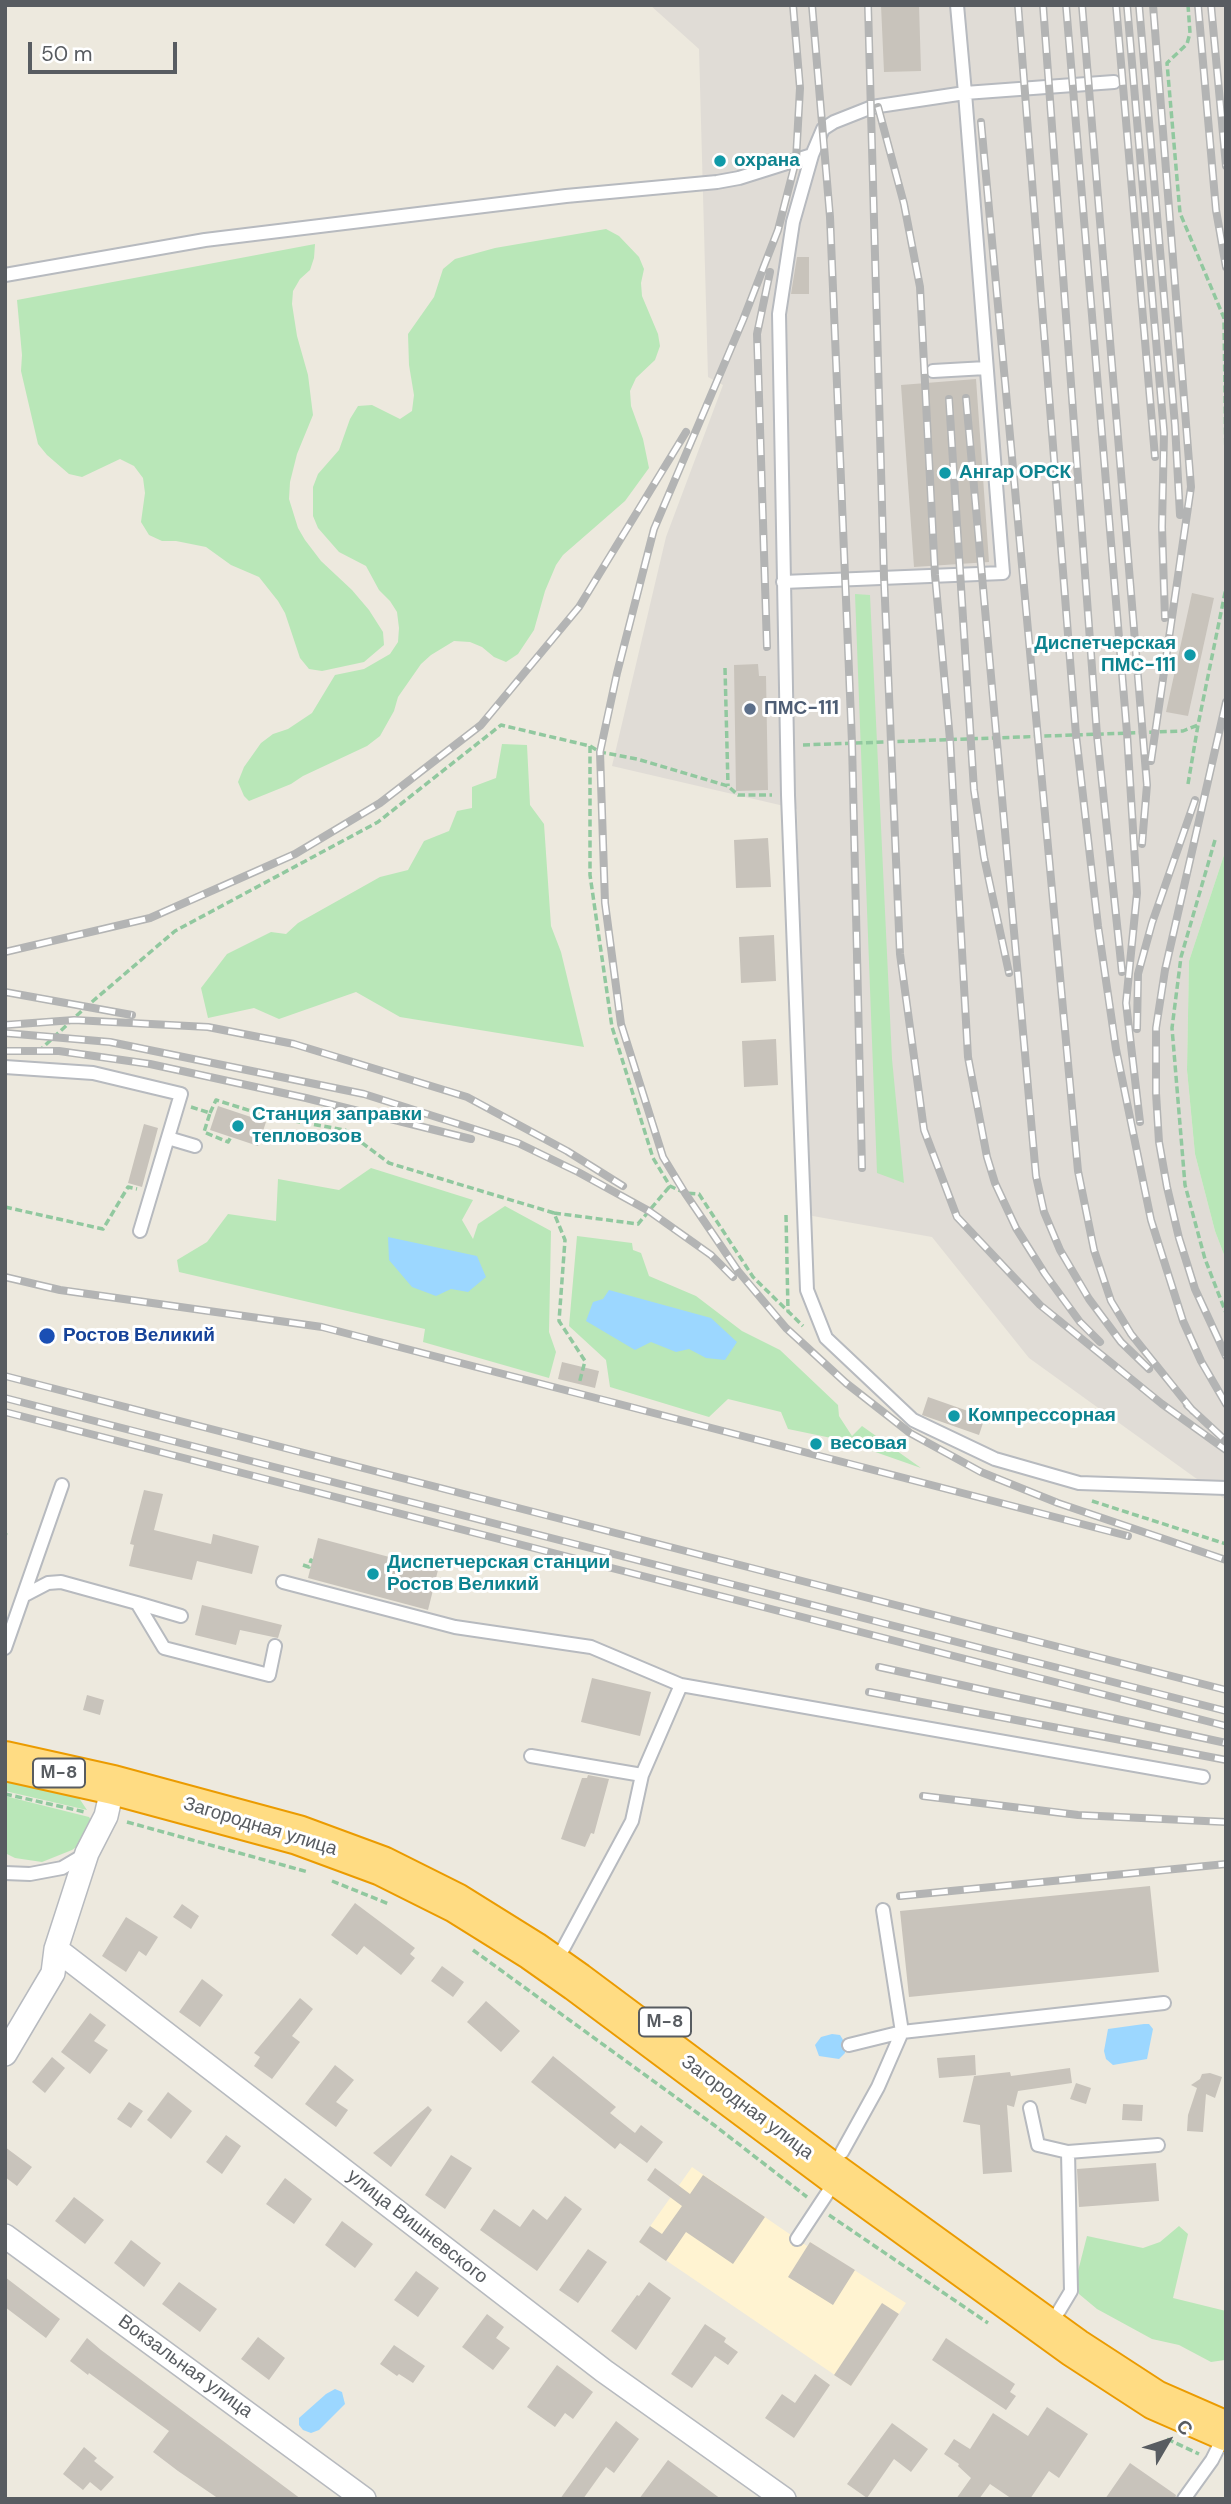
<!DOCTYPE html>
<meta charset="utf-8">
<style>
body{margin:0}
#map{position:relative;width:1231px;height:2504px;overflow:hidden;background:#ede9de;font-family:"DM Sans",sans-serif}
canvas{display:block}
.frame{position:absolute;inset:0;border:7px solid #585c61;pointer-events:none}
.north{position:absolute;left:1133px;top:2406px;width:70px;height:70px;-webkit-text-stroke:5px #fff;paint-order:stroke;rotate:51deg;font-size:19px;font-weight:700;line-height:28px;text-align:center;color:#585c61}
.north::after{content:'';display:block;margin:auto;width:24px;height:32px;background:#585c61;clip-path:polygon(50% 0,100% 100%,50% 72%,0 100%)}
.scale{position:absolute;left:28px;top:42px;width:149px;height:32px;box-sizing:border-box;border:4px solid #585c61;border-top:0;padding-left:9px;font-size:21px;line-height:24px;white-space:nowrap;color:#585c61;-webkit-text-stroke:5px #fff;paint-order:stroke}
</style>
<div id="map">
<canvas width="1231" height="2504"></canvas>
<div class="frame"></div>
<div class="north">С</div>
<div class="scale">50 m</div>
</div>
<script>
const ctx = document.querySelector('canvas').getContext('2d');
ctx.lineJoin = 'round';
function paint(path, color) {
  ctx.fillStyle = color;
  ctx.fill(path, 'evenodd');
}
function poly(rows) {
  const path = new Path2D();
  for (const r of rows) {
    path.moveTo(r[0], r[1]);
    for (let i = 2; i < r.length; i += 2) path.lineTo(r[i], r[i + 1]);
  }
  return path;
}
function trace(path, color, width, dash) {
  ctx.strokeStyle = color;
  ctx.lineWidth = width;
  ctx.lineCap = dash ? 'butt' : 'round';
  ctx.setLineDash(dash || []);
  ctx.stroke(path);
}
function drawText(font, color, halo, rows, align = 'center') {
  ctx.font = font + ' "DM Sans",sans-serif';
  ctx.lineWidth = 6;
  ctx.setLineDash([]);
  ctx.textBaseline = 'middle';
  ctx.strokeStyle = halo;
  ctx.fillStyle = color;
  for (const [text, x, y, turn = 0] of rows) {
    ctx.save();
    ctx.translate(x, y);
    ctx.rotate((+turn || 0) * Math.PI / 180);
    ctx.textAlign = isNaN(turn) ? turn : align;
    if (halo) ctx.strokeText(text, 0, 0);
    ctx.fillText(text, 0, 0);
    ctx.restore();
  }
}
paint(poly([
 [692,2167,807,2246,810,2242,906,2303,851,2386,639,2242]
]), '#fff3d1');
paint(poly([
 [650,5,1226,5,1226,849,1189,961,1187,1070,1195,1154,1215,1231,1226,1260,1226,1500,1029,1358,932,1237,807,1215,797,809,612,766,666,537,723,385,708,377,699,49]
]), '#e0dcd6');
paint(poly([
 [606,229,619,236,639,257,644,269,641,283,642,296,658,334,660,346,655,360,636,378,630,391,631,406,643,439,649,468,625,501,563,555,556,565,545,591,534,630,518,654,506,662,494,657,482,647,470,642,454,641,431,655,421,664,398,697,394,711,380,736,367,746,303,776,291,784,249,801,244,796,238,782,244,767,261,743,273,734,288,729,312,713,335,675,364,669,390,654,398,642,399,628,397,612,390,601,379,590,366,566,339,552,318,528,313,516,313,487,318,474,339,450,350,419,358,406,372,405,400,419,412,411,414,395,409,365,408,334,434,297,443,269,455,259,495,248],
 [315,244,314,258,310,270,300,279,293,291,292,304,297,336,308,375,313,415,297,454,290,482,289,499,298,528,305,540,321,561,352,590,369,610,383,632,384,645,364,662,322,671,309,669,300,658,285,613,278,601,259,577,231,565,206,547,176,541,162,541,149,535,141,522,145,493,143,478,134,466,120,459,82,477,69,474,47,455,38,444,21,371,22,355,17,300],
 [855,594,870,595,892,1059,904,1183,877,1173],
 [502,744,527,745,530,805,544,824,551,926,561,952,584,1047,400,1017,356,992,279,1019,254,1008,208,1018,201,988,227,954,271,932,286,934,298,923,380,877,408,870,424,841,449,831,457,811,472,808,472,787,496,778],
 [1226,849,1226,1260,1215,1231,1195,1154,1187,1070,1189,961],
 [371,1168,473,1200,462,1220,473,1239,478,1224,505,1206,551,1231,549,1332,556,1352,549,1378,423,1342,425,1329,179,1272,177,1260,207,1242,228,1214,276,1221,278,1179,339,1190],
 [577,1236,632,1243,633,1250,641,1253,649,1276,696,1296,742,1331,780,1350,838,1405,839,1416,852,1436,862,1426,921,1468,841,1440,788,1429,781,1412,728,1399,709,1417,610,1387,606,1360,569,1326],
 [5,1776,75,1792,87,1810,5,1791],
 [5,1796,89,1817,91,1820,83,1842,72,1850,42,1862,15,1858,5,1853],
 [1179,2226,1188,2234,1173,2298,1226,2311,1225,2360,1211,2362,1179,2345,1152,2339,1097,2309,1079,2294,1077,2275,1087,2236,1143,2248,1160,2242]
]), '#b9e7b8');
paint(poly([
 [388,1237,477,1256,486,1277,468,1292,451,1289,436,1296,412,1287,389,1260],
 [609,1290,711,1318,737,1342,725,1360,706,1358,689,1349,676,1352,651,1342,635,1350,586,1321,593,1302,603,1299],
 [1144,2024,1149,2024,1153,2029,1147,2059,1113,2065,1106,2059,1104,2051,1108,2029],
 [832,2034,840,2035,845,2043,845,2053,839,2059,819,2056,815,2045,821,2037],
 [335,2389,342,2392,345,2404,319,2430,311,2433,303,2430,299,2425,299,2418,326,2394]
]), '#9cd7ff');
paint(poly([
 [881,5,919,5,921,71,884,72],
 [797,257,809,257,809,294,791,294],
 [976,379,989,562,914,567,901,385],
 [1192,593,1214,598,1188,716,1166,712],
 [758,664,759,676,766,676,768,790,736,791,734,665],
 [768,838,771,887,736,888,734,840],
 [774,935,776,981,741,983,739,937],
 [776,1039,778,1085,744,1087,742,1041],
 [218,1106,266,1122,258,1146,210,1130],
 [144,1124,158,1128,142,1187,128,1183],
 [562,1362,599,1371,595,1388,558,1379],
 [928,1397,985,1417,979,1435,922,1415],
 [144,1490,163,1494,154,1530,211,1544,213,1534,259,1546,252,1574,197,1561,192,1580,129,1566,134,1545,130,1544],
 [318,1538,438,1570,428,1610,308,1578],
 [202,1605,282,1625,278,1638,240,1630,236,1645,195,1635],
 [592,1678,651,1692,640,1736,581,1722],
 [87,1695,104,1700,100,1715,83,1710],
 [588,1775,609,1779,594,1834,591,1833,585,1847,561,1839,582,1778,587,1778],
 [1150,1886,1159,1972,909,1997,900,1911],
 [355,1903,415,1948,410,1954,415,1958,401,1975,364,1946,357,1955,331,1935],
 [182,1904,199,1916,191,1929,173,1917],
 [126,1917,158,1937,146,1956,139,1951,126,1972,102,1956],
 [442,1966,464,1982,453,1997,431,1981],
 [202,1979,223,1995,200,2027,179,2012],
 [300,1998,313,2009,292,2036,300,2042,272,2079,254,2066,260,2057,254,2053],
 [486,2001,520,2031,501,2052,467,2022],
 [90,2013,106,2025,94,2041,108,2050,90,2074,61,2052],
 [975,2055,976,2075,939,2078,937,2058],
 [553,2056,616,2107,610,2113,635,2133,641,2125,663,2142,647,2163,620,2143,615,2149,531,2082],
 [52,2057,65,2068,45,2093,32,2082],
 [335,2065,354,2080,336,2102,348,2110,336,2127,305,2104],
 [1070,2068,1072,2083,1018,2091,1014,2107,1007,2105,1012,2172,983,2174,980,2125,963,2122,974,2076,1010,2072,1011,2076],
 [1210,2073,1222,2077,1215,2098,1206,2094,1203,2132,1187,2131,1188,2115,1197,2088,1191,2085,1200,2079,1202,2074],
 [1076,2083,1091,2088,1086,2104,1070,2099],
 [168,2092,192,2111,171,2139,147,2120],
 [129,2102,143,2111,131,2128,117,2119],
 [1123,2104,1143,2105,1142,2121,1122,2120],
 [428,2106,432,2110,391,2167,373,2153],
 [226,2135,241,2146,222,2174,206,2162],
 [5,2147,32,2167,17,2186,5,2177],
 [451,2155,472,2168,445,2209,425,2195],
 [1156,2163,1159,2201,1079,2207,1077,2169],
 [655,2168,690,2194,703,2175,765,2217,733,2264,686,2232,666,2261,639,2242,650,2226,662,2234,682,2206,647,2180],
 [285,2178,312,2199,294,2224,266,2204],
 [565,2196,582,2209,537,2271,480,2230,494,2209,520,2227,533,2209,547,2220],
 [74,2197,104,2220,85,2244,55,2221],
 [342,2221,373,2244,355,2268,325,2245],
 [131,2240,161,2263,144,2287,114,2263],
 [810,2242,855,2270,833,2305,788,2277],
 [588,2249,607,2262,578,2303,559,2290],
 [416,2271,439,2288,418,2317,394,2300],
 [5,2277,60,2319,46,2338,5,2307],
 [179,2282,217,2309,200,2332,162,2304],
 [649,2282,671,2298,636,2350,611,2331,637,2295,639,2296],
 [882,2303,899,2314,851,2386,834,2375],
 [487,2314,504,2327,496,2338,510,2348,493,2370,462,2347],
 [705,2324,726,2338,724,2342,738,2352,728,2365,715,2356,692,2388,671,2374],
 [258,2337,285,2358,269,2380,241,2359],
 [87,2338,101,2350,301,2499,219,2499,178,2471,153,2452,169,2431,89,2373,88,2375,70,2361],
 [946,2338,1015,2384,1010,2392,1016,2396,1006,2410,932,2360],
 [394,2345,425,2366,413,2383,399,2374,397,2376,380,2364],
 [557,2365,593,2392,573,2419,565,2413,555,2427,527,2407],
 [815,2374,830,2385,794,2438,765,2418,782,2394,795,2403],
 [1047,2407,1088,2434,1059,2478,1049,2471,1030,2499,1012,2499,990,2484,979,2499,956,2499,971,2478,958,2466,959,2464,944,2454,954,2439,970,2449,993,2413,1028,2436],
 [616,2421,639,2439,614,2473,606,2467,583,2499,560,2499],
 [892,2423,928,2449,911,2472,894,2459,867,2498,847,2484],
 [84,2447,97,2458,94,2461,114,2477,101,2491,90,2482,83,2490,63,2474],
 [668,2460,721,2499,639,2499],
 [1130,2463,1176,2495,1175,2499,1105,2499]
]), '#c8c3bb');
const lane = poly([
 [812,155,823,129,834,122,872,107,965,93,957,5],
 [5,275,205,240,566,196,717,182,739,178,812,155,793,222,779,314,788,795,807,1290,826,1338,913,1420,995,1459,1079,1483,1226,1488],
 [933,371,986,368],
 [783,582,1003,573,965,93,1114,82],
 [5,1067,93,1073,181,1094,140,1231],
 [168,1138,195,1146],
 [283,1582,455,1627,591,1647,681,1685],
 [25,1595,48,1583,61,1582,137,1603,164,1648,269,1675,275,1646],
 [137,1603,181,1616],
 [5,1648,62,1485],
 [531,1756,642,1775],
 [5,1873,30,1874,62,1868,84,1855],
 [563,1949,632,1821,642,1775,681,1685,1203,1777],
 [849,2045,902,2032,883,1910],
 [1030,2108,1038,2145,1068,2152,1071,2291,1059,2311],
 [842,2152,878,2087,902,2032,1164,2003],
 [1068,2152,1158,2145],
 [797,2239,836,2180],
 [1184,2499,1212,2460,1224,2436]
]);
const street = poly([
 [56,1949,604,2371,784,2499],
 [5,2054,53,1973,56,1949,87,1853,106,1816,113,1785],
 [5,2236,364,2499]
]);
const highway = poly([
 [5,1761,113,1785,298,1835,382,1866,456,1903,533,1951,577,1982,833,2173,1075,2348,1155,2400,1226,2431]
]);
trace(lane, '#b7babf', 16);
trace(street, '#b7babf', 26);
trace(highway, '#eb9b00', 42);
trace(poly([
 [1188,5,1190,33,1187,44,1167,63,1180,213,1224,318,1226,468],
 [725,668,728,786],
 [803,745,1183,731,1198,725],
 [590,746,590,875,612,1027,653,1158,670,1186,685,1193,699,1194,753,1277,803,1326],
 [1188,784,1198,725,1226,588],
 [1215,840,1181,957,1172,1028,1185,1185,1205,1259,1226,1313],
 [38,1052,86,1007,175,931,378,822,501,725,590,746,600,752,637,759,728,786,738,795,772,795],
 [191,1107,210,1113,204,1132,228,1142,231,1137],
 [210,1113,216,1100,267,1116,345,1130,389,1163,554,1213,565,1240,559,1321,585,1361,579,1384],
 [5,1207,103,1229,128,1187,137,1189],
 [554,1213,638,1224,670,1186],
 [786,1215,788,1311],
 [1092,1501,1226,1544],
 [5,1536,6,1533],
 [303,1565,309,1567,311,1560,312,1561],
 [5,1794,85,1812],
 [127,1822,308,1872],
 [332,1881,389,1904],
 [473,1950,714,2125,807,2197],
 [829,2215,988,2323],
 [1167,2439,1199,2454]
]), '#91c89f', 3.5, [7, 3.5]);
trace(lane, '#fff', 12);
trace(street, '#fff', 23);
trace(highway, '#ffdc83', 38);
const rail = poly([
 [793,5,800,88,796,160,778,230,743,320,654,529,617,673,600,752,605,903,621,1024,663,1157,685,1193,738,1271,786,1328,846,1383,910,1433,981,1472,1058,1503,1226,1560],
 [812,5,830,217,852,743,862,1168],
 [868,5,884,577,900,954,924,1130,957,1217,1040,1305,1162,1404,1226,1450],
 [1018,5,1076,735,1098,926,1116,1049,1151,1220,1183,1321,1201,1361,1226,1404],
 [1043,5,1097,735,1122,972],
 [1066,5,1127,733,1137,893,1126,1003,1140,1122],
 [1082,5,1147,785,1142,844],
 [1116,5,1155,457],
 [1127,5,1164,433,1162,527,1165,618],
 [1139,5,1175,425,1180,515],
 [1198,5,1216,210,1226,267],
 [1211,5,1226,166],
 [878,107,904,204,920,287,935,575,950,740,968,1057,987,1157,995,1183,1016,1228,1045,1274,1080,1322,1100,1342],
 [981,122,1078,1171,1094,1250,1111,1301,1131,1334,1193,1411],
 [966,398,1036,1176,1044,1212,1060,1250,1089,1299,1121,1342,1149,1369],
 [949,399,974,790,984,857,1009,973],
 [767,647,757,334,770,272],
 [1226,702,1165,970,1156,1028,1156,1093,1159,1142,1167,1187,1179,1238,1195,1289,1226,1356],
 [1151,761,1191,487,1153,5],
 [5,952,150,918,295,854,380,803,481,725,579,607,686,432],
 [5,992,132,1015],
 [5,1025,74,1020,208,1027,294,1044,467,1097,567,1151,623,1186],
 [1137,1029,1138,974,1152,923,1195,800],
 [5,1033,110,1042,364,1094,518,1143,578,1172,649,1211,711,1255,733,1277],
 [5,1051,59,1051,150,1064,306,1098,471,1139],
 [5,1277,60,1290,322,1327,1128,1536],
 [5,1376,1226,1690],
 [5,1398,1226,1711],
 [1187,1405,1226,1441],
 [5,1412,1226,1726],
 [879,1667,1226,1743],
 [869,1692,1226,1760],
 [923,1796,1078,1815,1226,1822],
 [900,1896,1226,1864]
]);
trace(rail, '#b3b4b4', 8);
trace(rail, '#fff', 5, [16]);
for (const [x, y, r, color] of [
 [720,161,7,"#0f9aa8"],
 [945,473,7,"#0f9aa8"],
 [1190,655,7,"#0f9aa8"],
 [750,709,7,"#5c6f8a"],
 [238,1126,7,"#0f9aa8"],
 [47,1336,9,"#1a4fb4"],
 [954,1416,7,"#0f9aa8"],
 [816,1444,7,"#0f9aa8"],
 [373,1574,7,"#0f9aa8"]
]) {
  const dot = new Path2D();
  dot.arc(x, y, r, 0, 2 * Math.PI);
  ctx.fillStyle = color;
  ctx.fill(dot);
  trace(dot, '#fff', 2.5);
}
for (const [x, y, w] of [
 [59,1773,52],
 [665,2022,52]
]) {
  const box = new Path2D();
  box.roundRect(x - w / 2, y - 14.5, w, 29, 5);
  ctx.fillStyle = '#fff';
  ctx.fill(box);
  trace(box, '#585c61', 2);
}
drawText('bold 18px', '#585c61', null, [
 ["М-8",59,1773],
 ["М-8",665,2022]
]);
drawText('bold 19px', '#0d838f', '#fff', [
 ["охрана",734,161],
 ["Ангар ОРСК",959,473],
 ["Диспетчерская",1176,644,"right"],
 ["ПМС-111",1176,666,"right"],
 ["Станция заправки",252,1115],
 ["тепловозов",252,1137],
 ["Компрессорная",968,1416],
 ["весовая",830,1444],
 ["Диспетчерская станции",387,1563],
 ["Ростов Великий",387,1585]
], 'left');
drawText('bold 19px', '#4e5e75', '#fff', [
 ["ПМС-111",764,709]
], 'left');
drawText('bold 19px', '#164399', '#fff', [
 ["Ростов Великий",63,1336]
], 'left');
drawText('19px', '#585c61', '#fff', [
 ["Загородная улица",260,1827,17],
 ["Загородная улица",747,2108,37],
 ["улица Вишневского",417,2227,38],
 ["Вокзальная улица",185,2367,36]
]);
</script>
